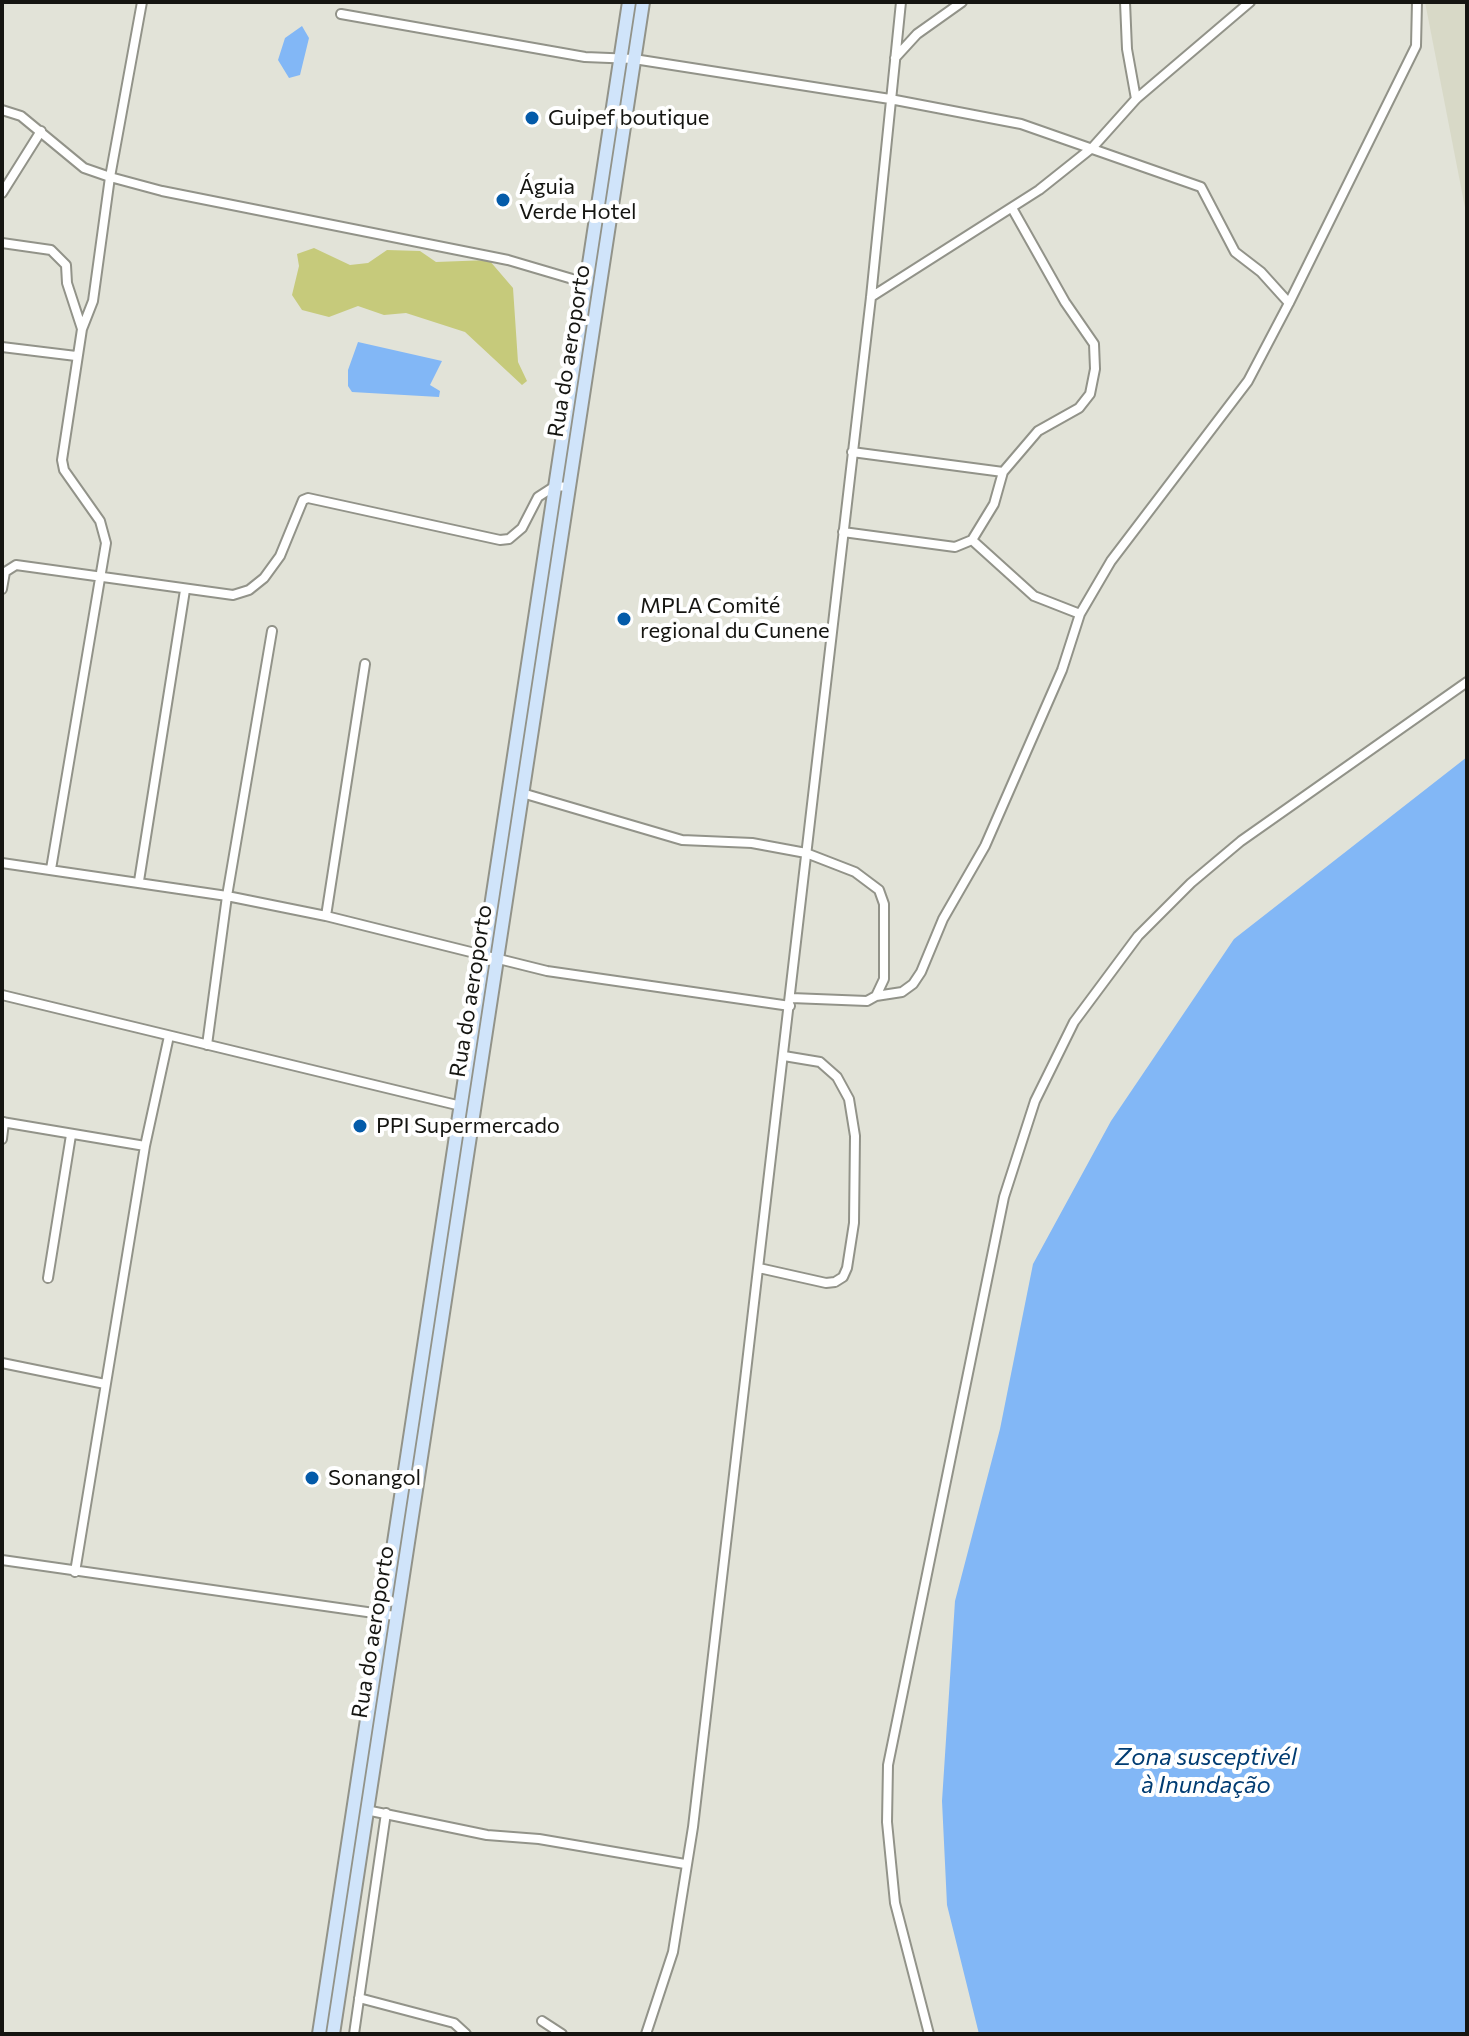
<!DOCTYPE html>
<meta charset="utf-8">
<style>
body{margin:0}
#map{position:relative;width:1469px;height:2036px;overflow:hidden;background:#e2e3d8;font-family:Commissioner,sans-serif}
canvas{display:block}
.frame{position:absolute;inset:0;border:4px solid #151511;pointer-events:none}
</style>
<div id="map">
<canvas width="1469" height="2036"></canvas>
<div class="frame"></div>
</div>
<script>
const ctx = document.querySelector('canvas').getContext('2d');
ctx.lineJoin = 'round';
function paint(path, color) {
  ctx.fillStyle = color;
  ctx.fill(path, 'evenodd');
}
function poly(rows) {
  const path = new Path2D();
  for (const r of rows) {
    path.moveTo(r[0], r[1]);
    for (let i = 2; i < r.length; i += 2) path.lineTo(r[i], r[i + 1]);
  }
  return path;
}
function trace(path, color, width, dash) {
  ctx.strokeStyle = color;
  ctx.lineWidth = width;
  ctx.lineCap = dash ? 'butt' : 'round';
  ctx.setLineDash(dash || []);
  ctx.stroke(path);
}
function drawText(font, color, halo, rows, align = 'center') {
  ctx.font = font + ' Commissioner,sans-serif';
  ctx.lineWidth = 8;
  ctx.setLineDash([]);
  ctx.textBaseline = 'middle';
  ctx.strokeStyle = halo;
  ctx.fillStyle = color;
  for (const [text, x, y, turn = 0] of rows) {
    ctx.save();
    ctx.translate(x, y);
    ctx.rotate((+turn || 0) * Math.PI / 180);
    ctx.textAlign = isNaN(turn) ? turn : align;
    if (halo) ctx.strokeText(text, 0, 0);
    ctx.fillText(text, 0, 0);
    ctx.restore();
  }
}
paint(poly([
 [1425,2,1467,2,1467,218]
]), '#d8d9c7');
paint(poly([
 [314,248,350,265,368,263,387,250,420,251,436,262,489,260,513,288,518,362,527,381,522,385,465,332,406,313,384,315,358,306,329,317,302,310,292,295,299,266,297,254]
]), '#c6ca7b');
paint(poly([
 [302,26,309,38,300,75,289,78,278,60,285,38],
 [358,342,442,361,430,385,440,391,439,397,352,392,348,386,348,370],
 [1467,757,1467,2034,979,2034,947,1905,942,1801,955,1601,1000,1429,1033,1264,1111,1121,1234,939]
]), '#82b7f6');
const minor = poly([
 [1125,2,1127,49,1136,99],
 [341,14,585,57,634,59,890,99,1021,124,1201,187,1235,252,1261,272,1289,303],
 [895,58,917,34,962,2],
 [2,110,21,116,84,168,110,177,162,191,508,260,586,283],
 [2,193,41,131],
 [2,243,51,250,66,265,67,283,82,329,62,460,64,470,100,521,106,543,51,869],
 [871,297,1039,190,1093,147,1136,99,1250,2],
 [82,329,93,301,110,177,142,2],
 [2,347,76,356],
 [852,452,1003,472],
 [843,532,955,547,972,540,994,504,1003,472,1038,431,1079,408,1090,394,1095,369,1094,344,1065,302,1012,208],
 [972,540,1034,596,1080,614],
 [2,589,5,572,16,565,233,595,249,590,264,578,280,556,303,500,308,498,500,540,509,539,522,528,538,497,555,486,568,487],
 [522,793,682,840,752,843,806,853,855,872,879,890,884,904,884,979,876,996],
 [2,863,227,896,326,916,547,971,790,1006],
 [139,881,185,590],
 [326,916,365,664],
 [2,995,461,1106],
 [791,998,867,1001,876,996,902,992,913,984,921,972,943,919,985,846,1062,670,1080,614,1111,561,1248,381,1289,303,1416,46,1417,2],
 [207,1045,227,896,272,631],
 [2,1122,145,1146],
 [2,1139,4,1122],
 [759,1268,826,1283,835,1282,843,1277,847,1268,854,1223,855,1136,849,1099,837,1077,820,1062,784,1056],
 [48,1278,71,1135],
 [2,1363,105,1384],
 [2,1560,395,1616],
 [75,1572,145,1146,169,1036],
 [366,1810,487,1835,539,1839,685,1864],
 [359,1998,454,2023,466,2034],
 [542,2021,562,2034],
 [354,2034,386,1813],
 [646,2034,673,1952,693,1827,871,297,901,2],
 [929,2034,895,1903,887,1822,888,1765,1004,1197,1035,1101,1074,1022,1138,936,1191,883,1241,841,1467,682]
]);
const secondary = poly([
 [319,2034,629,2],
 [333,2034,643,2]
]);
trace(minor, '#929389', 12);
trace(secondary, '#929389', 16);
trace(minor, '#fff', 8);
trace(secondary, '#d0e4fa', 12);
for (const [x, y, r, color] of [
 [532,118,8,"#045ba9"],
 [503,200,8,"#045ba9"],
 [624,619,8,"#045ba9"],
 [360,1126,8,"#045ba9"],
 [312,1478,8,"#045ba9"]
]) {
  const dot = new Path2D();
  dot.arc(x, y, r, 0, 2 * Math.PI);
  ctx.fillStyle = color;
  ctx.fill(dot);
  trace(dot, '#fff', 3);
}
drawText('22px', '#151511', '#fff', [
 ["Guipef boutique",548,118],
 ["Águia",519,187],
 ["Verde Hotel",519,212],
 ["MPLA Comité",640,606],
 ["regional du Cunene",640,631],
 ["PPI Supermercado",376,1126],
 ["Sonangol",328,1478]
], 'left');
drawText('22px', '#151511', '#fff', [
 ["Rua do aeroporto",569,351,-81],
 ["Rua do aeroporto",471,991,-81],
 ["Rua do aeroporto",373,1632,-81]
]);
drawText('italic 24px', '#013c72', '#fff', [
 ["Zona susceptivél",1206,1757],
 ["à Inundação",1206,1785]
]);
</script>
